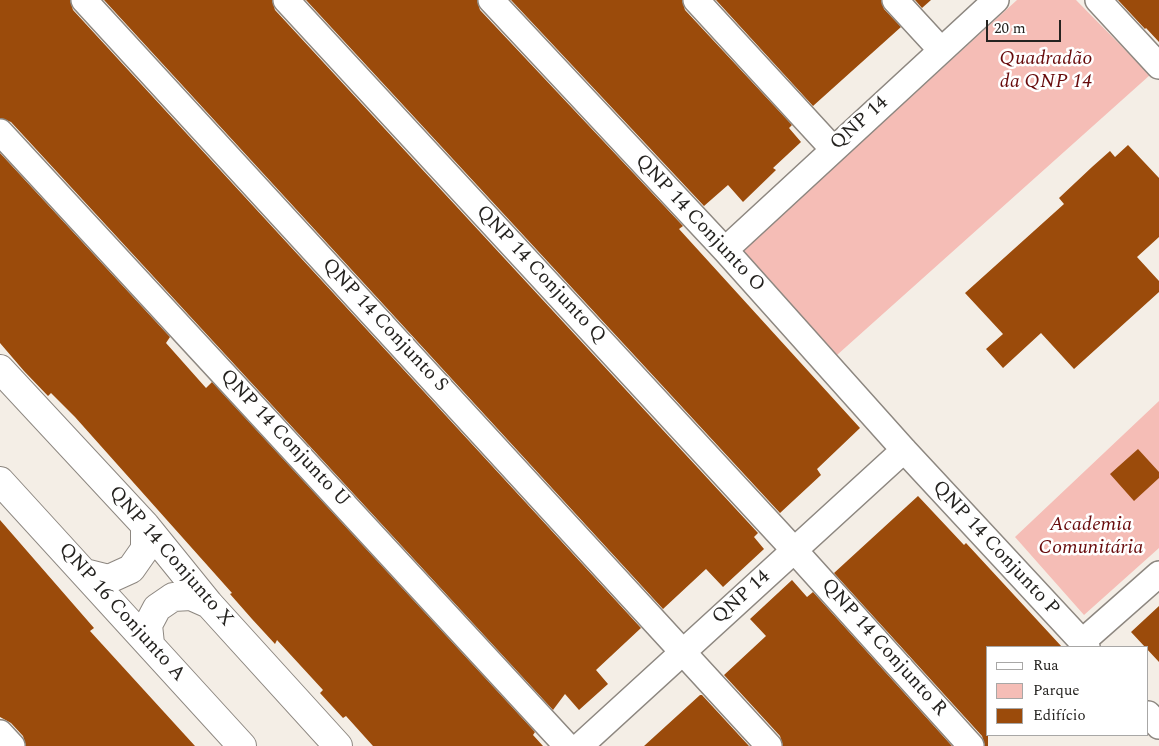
<!DOCTYPE html>
<meta charset="utf-8">
<style>
body{margin:0}
#map{position:relative;width:1159px;height:746px;overflow:hidden;background:#f4eee6;font-family:Spectral,serif}
canvas{display:block}
.legend{position:absolute;left:986px;top:646px;width:162px;height:90px;box-sizing:border-box;background:#fff;border:1px solid #a8a7a6;margin:0;padding:6px 9px;list-style:none;font-size:15px;color:#252320}
.legend li{display:flex;align-items:center;gap:10px;height:25px}
.legend b{width:25px;border:1px solid #a8a7a6}
.scale{position:absolute;left:986px;top:20px;width:75px;height:22px;box-sizing:border-box;border:2px solid #252320;border-top:0;padding-left:6px;font-size:15px;line-height:18px;white-space:nowrap;color:#252320;-webkit-text-stroke:4px #fff;paint-order:stroke}
</style>
<div id="map">
<canvas width="1159" height="746"></canvas>
<ul class="legend">
<li><b style="height:6px;background:#fff"></b>Rua</li>
<li><b style="height:14px;background:#f5bdb6"></b>Parque</li>
<li><b style="height:14px;background:#9b4b0b"></b>Edifício</li>
</ul>
<div class="scale">20 m</div>
</div>
<script>
const ctx = document.querySelector('canvas').getContext('2d');
ctx.lineJoin = 'round';
function paint(path, color) {
  ctx.fillStyle = color;
  ctx.fill(path, 'evenodd');
}
function poly(rows) {
  const path = new Path2D();
  for (const r of rows) {
    path.moveTo(r[0], r[1]);
    for (let i = 2; i < r.length; i += 2) path.lineTo(r[i], r[i + 1]);
  }
  return path;
}
function trace(path, color, width, dash) {
  ctx.strokeStyle = color;
  ctx.lineWidth = width;
  ctx.lineCap = dash ? 'butt' : 'round';
  ctx.setLineDash(dash || []);
  ctx.stroke(path);
}
function drawText(font, color, halo, rows, align = 'center') {
  ctx.font = font + ' Spectral,serif';
  ctx.lineWidth = 5;
  ctx.setLineDash([]);
  ctx.textBaseline = 'middle';
  ctx.strokeStyle = halo;
  ctx.fillStyle = color;
  for (const [text, x, y, turn = 0] of rows) {
    ctx.save();
    ctx.translate(x, y);
    ctx.rotate((+turn || 0) * Math.PI / 180);
    ctx.textAlign = isNaN(turn) ? turn : align;
    if (halo) ctx.strokeText(text, 0, 0);
    ctx.fillText(text, 0, 0);
    ctx.restore();
  }
}
paint(poly([
 [1017,0,1076,0,1150,75,837,355,743,250],
 [1159,401,1159,548,1084,615,1015,537]
]), '#f5bdb6');
paint(poly([
 [0,0,70,0,73,10,641,628,596,670,608,684,579,710,565,694,553,710,11,122,0,118],
 [104,0,272,0,275,10,758,533,754,537,764,549,723,587,706,569,663,609],
 [306,0,477,0,480,10,683,226,679,229,860,428,817,469,821,475,780,513],
 [511,0,682,0,685,10,792,125,789,128,801,142,773,168,776,170,743,202,728,185,704,206],
 [716,0,881,0,884,9,901,27,813,106],
 [915,0,931,0,922,8],
 [1118,0,1159,0,1159,42,1146,28,1145,29],
 [1128,145,1159,178,1159,237,1137,257,1159,281,1159,292,1074,369,1041,333,1003,368,986,349,1003,334,965,293,1064,204,1059,198,1092,167,1110,151,1115,157],
 [0,153,170,337,166,343,206,388,212,382,535,732,533,735,543,746,373,746,346,716,343,718,320,693,323,690,277,640,275,644,252,619,230,594,232,593,75,417,51,393,48,396,24,371,0,343],
 [1138,449,1159,472,1159,478,1134,501,1110,474],
 [918,496,964,545,966,543,1062,647,988,647,988,746,985,746,982,736,834,573],
 [0,520,94,628,90,631,195,746,26,746,23,736,11,723,0,717],
 [792,580,807,597,813,592,952,746,783,746,780,736,724,675,766,636,750,619],
 [1159,606,1159,662,1131,632],
 [700,695,702,695,749,746,644,746]
]), '#9b4b0b');
const minor = poly([
 [84,0,769,746],
 [286,0,795,551,971,746],
 [491,0,725,250,904,450,1087,647],
 [696,0,833,149],
 [895,0,941,50],
 [1098,0,1159,66],
 [0,132,567,746],
 [725,250,996,0],
 [1082,642,1159,574],
 [1148,714,1159,726],
 [0,733,12,746],
 [580,746,904,450]
]);
const tertiary = poly([
 [0,369,145,525,209,604,338,746],
 [0,481,242,746],
 [85,573,109,579,131,569,145,549,145,525],
 [150,644,148,625,157,608,173,597,191,596,209,604]
]);
trace(minor, '#8d8780', 28);
trace(tertiary, '#8d8780', 30);
trace(minor, '#fff', 25);
trace(tertiary, '#fff', 28);
drawText('italic 20px', '#670a0b', '#fff', [
 ["Quadradão",1046,60],
 ["da QNP 14",1046,83],
 ["Academia",1091,526],
 ["Comunitária",1091,549]
]);
drawText('20px', '#252320', '#fff', [
 ["QNP 14",860,124,-42],
 ["QNP 14 Conjunto O",699,224,47],
 ["QNP 14 Conjunto Q",540,275,47],
 ["QNP 14 Conjunto S",384,326,47],
 ["QNP 14 Conjunto U",284,439,47],
 ["QNP 14 Conjunto P",995,549,47],
 ["QNP 14 Conjunto X",170,557,49],
 ["QNP 14",742,598,-42],
 ["QNP 16 Conjunto A",121,613,48],
 ["QNP 14 Conjunto R",883,648,48]
]);
</script>
